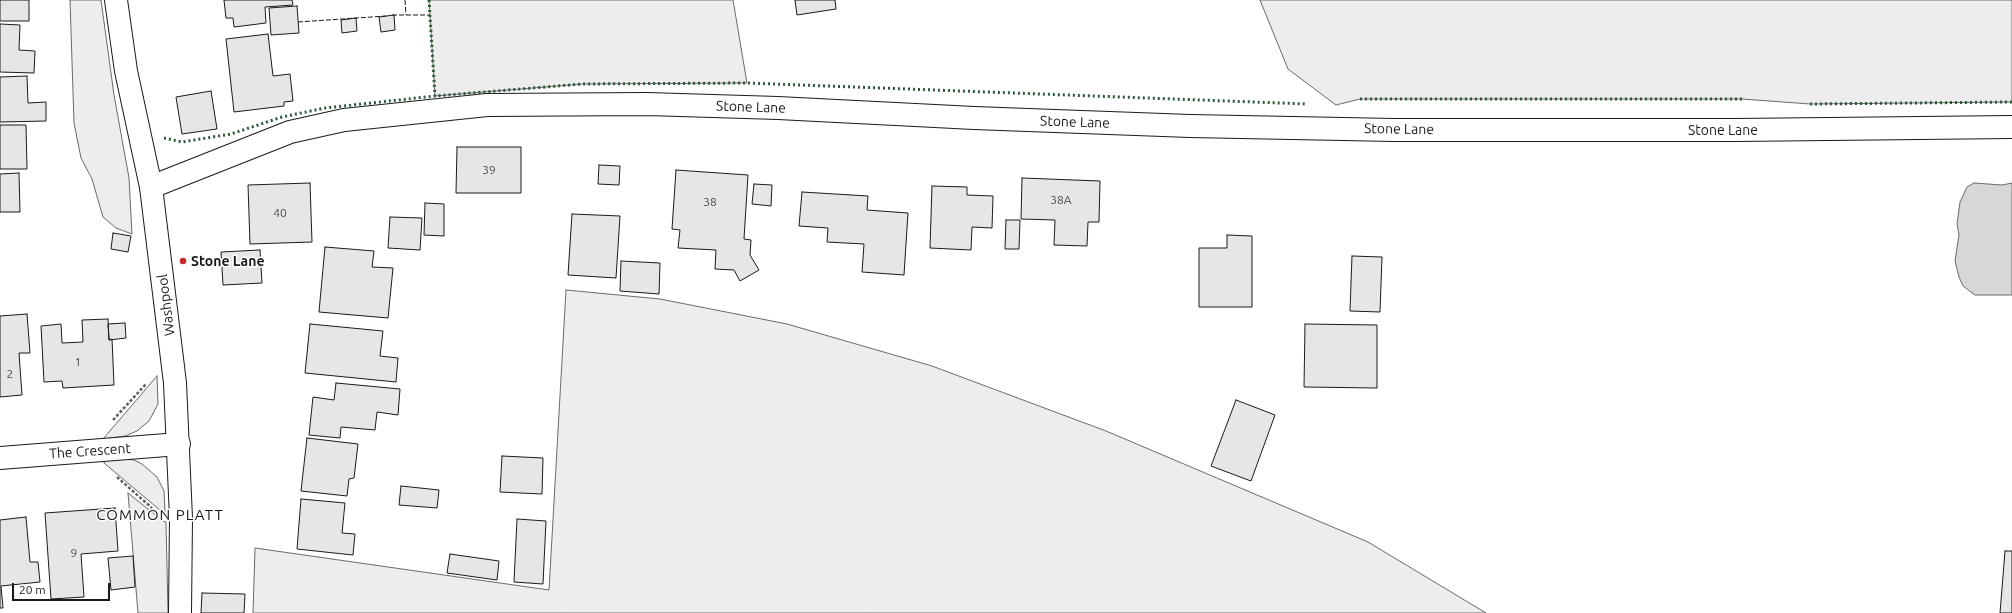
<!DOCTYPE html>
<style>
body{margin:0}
#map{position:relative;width:2012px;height:613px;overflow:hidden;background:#fff;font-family:Ubuntu,sans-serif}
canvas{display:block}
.scale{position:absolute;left:12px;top:583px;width:98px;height:18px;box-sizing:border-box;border:2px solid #1a1a1a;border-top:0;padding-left:5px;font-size:12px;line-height:14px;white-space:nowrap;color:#1a1a1a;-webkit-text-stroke:3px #fff;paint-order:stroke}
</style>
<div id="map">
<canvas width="2012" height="613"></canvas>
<div class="scale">20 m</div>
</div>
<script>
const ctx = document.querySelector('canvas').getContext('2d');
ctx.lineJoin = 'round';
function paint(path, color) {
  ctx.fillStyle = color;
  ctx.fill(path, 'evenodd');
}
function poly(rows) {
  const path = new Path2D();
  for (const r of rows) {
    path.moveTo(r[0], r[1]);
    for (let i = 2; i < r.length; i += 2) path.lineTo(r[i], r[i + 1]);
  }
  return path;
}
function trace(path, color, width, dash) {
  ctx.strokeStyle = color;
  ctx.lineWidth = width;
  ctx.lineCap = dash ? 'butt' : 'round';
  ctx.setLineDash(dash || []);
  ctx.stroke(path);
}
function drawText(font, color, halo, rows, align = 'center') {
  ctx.font = font + ' Ubuntu,sans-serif';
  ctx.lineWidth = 3;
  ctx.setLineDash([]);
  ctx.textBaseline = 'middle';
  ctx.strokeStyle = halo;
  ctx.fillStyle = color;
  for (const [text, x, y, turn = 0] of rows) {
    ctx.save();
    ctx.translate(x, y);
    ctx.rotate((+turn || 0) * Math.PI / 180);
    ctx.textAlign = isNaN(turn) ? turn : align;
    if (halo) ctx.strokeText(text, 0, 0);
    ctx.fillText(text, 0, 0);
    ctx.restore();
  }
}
const built = poly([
 [70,0,101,0,114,95,129,178,132,234,116,228,103,217,92,179,81,158,74,123,70,0],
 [429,0,733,0,747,83,582,84,435,96,429,0],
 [1260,0,2012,0,2012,102,1810,104,1742,99,1360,99,1336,105,1288,69,1260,0],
 [566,290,660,299,787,324,932,366,1106,431,1368,542,1486,613,253,613,255,548,549,590,566,290],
 [157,376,158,404,149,421,137,431,125,436,103,439,157,376],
 [124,459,134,460,142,464,157,477,164,491,165,512,161,511,104,463,104,460,124,459],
 [128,493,163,521,166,522,168,613,138,613,128,493]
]);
paint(built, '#ededed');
trace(built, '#6a6a6a', 1);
const water = poly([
 [1974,183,2002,185,2012,183,2012,295,1975,295,1963,286,1959,277,1955,261,1959,235,1957,224,1960,202,1967,187,1974,183]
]);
paint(water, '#d7d7d7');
trace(water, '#6a6a6a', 1);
const building = poly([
 [0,0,29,0,29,21,0,21,0,0],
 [224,0,292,0,293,5,265,7,266,23,234,27,233,18,226,18,224,0],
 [795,0,835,0,836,9,797,15,795,0],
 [297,6,299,33,271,35,269,8,297,6],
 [394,15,395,30,381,32,379,17,394,15],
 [356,18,357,31,342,33,341,20,356,18],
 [0,24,20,25,19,50,35,51,34,73,0,72,0,24],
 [268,34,273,76,290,74,293,101,284,102,284,106,234,112,226,39,268,34],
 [27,76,28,103,46,102,46,121,0,122,0,77,27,76],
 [211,91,217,129,182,134,176,97,211,91],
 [0,125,26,125,27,169,0,169,0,125],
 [457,147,521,147,521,193,456,193,457,147],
 [599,165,620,166,619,185,598,184,599,165],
 [676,170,748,175,744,239,751,240,750,255,759,270,740,281,734,270,715,269,716,250,678,248,680,230,672,229,676,170],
 [19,173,20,212,0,212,0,174,19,173],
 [1022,178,1100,181,1099,222,1088,222,1087,246,1054,245,1055,220,1021,219,1022,178],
 [310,183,312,242,250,244,248,185,310,183],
 [754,184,772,185,771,206,752,204,754,184],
 [932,186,967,187,967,195,993,196,992,228,972,227,971,250,930,248,932,186],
 [802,192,868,196,867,210,908,213,904,275,862,272,864,244,827,242,828,228,799,226,802,192],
 [425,203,444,204,444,236,424,235,425,203],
 [572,214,620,216,616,278,568,275,572,214],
 [390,217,422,218,420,250,388,248,390,217],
 [1006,220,1020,220,1019,249,1005,249,1006,220],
 [113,233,131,236,128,252,111,249,113,233],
 [1227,235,1252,236,1252,307,1199,307,1199,248,1227,248,1227,235],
 [325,247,374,251,372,267,393,268,388,318,319,312,325,247],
 [260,250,262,283,223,285,221,252,260,250],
 [1352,256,1382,257,1380,312,1350,311,1352,256],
 [621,261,660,263,659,294,620,291,621,261],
 [27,314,30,353,19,353,22,395,0,397,0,316,27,314],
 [108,319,109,340,112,339,114,385,63,388,62,381,44,382,41,326,61,324,62,343,83,342,82,320,108,319],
 [125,323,126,338,109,340,108,324,125,323],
 [310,324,383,331,380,356,398,358,396,382,305,373,310,324],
 [1305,324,1377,325,1377,388,1304,387,1305,324],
 [336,383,400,389,398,415,377,412,375,430,341,427,340,438,309,435,313,397,334,400,336,383],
 [1236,400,1275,415,1251,481,1211,466,1236,400],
 [307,438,358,444,354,478,349,479,347,496,301,491,307,438],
 [502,456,543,458,542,494,500,492,502,456],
 [401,486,439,490,437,508,399,505,401,486],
 [301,499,345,503,342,533,355,534,353,555,297,549,301,499],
 [115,508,118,551,81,554,84,597,51,599,45,513,115,508],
 [26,517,30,562,38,562,40,582,1,586,3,608,0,608,0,520,26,517],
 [517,519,546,521,543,584,514,582,517,519],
 [2005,551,2012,551,2012,613,2000,613,2005,551],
 [450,554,499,561,497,580,447,573,450,554],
 [133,556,135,587,111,590,108,558,133,556],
 [202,593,245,594,244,613,201,613,202,593]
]);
paint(building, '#e6e6e6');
trace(building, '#1a1a1a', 1);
const minor = poly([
 [151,187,290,132,344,120,487,105,647,104,778,108,974,118,1190,126,1394,130,1736,130,2012,127],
 [0,458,179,444]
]);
const tertiary = poly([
 [116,0,126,71,151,187,175,383,181,518,180,613]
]);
trace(minor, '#1a1a1a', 24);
trace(tertiary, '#1a1a1a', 24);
trace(poly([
 [113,420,146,384],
 [117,477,152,508]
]), '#5f5f5f', 2.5, [3, 2]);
trace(minor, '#fff', 22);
trace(tertiary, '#fff', 22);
trace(poly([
 [429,0,435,96],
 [1360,99,1742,99],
 [1810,104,2012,102],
 [164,138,182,142,231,134,282,117,325,108,435,96,582,84,747,83,1307,104]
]), '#2b5a34', 3, [2, 3]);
trace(poly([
 [405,0,406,15],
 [392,15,430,15],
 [298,22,386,16]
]), '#1a1a1a', 1, [5, 2]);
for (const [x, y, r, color] of [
 [183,261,4,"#c62828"]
]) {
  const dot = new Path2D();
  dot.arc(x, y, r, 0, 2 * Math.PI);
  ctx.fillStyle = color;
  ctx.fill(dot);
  trace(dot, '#fff', 1.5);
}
drawText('12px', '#4d4d4d', null, [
 ["39",489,170],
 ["38A",1061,200],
 ["38",710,202],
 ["40",280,213],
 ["1",78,362],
 ["2",10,374],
 ["9",74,553]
]);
drawText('14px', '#1a1a1a', '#fff', [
 ["Stone Lane",751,107,2],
 ["Stone Lane",1075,122,2],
 ["Stone Lane",1399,129,1],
 ["Stone Lane",1723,130],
 ["Washpool",166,305,-97],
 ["The Crescent",90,451,-4]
]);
drawText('bold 14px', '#1a1a1a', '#fff', [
 ["Stone Lane",191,261]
], 'left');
ctx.letterSpacing = '1px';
drawText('15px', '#1a1a1a', '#fff', [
 ["COMMON PLATT",160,515]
]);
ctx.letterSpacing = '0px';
</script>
